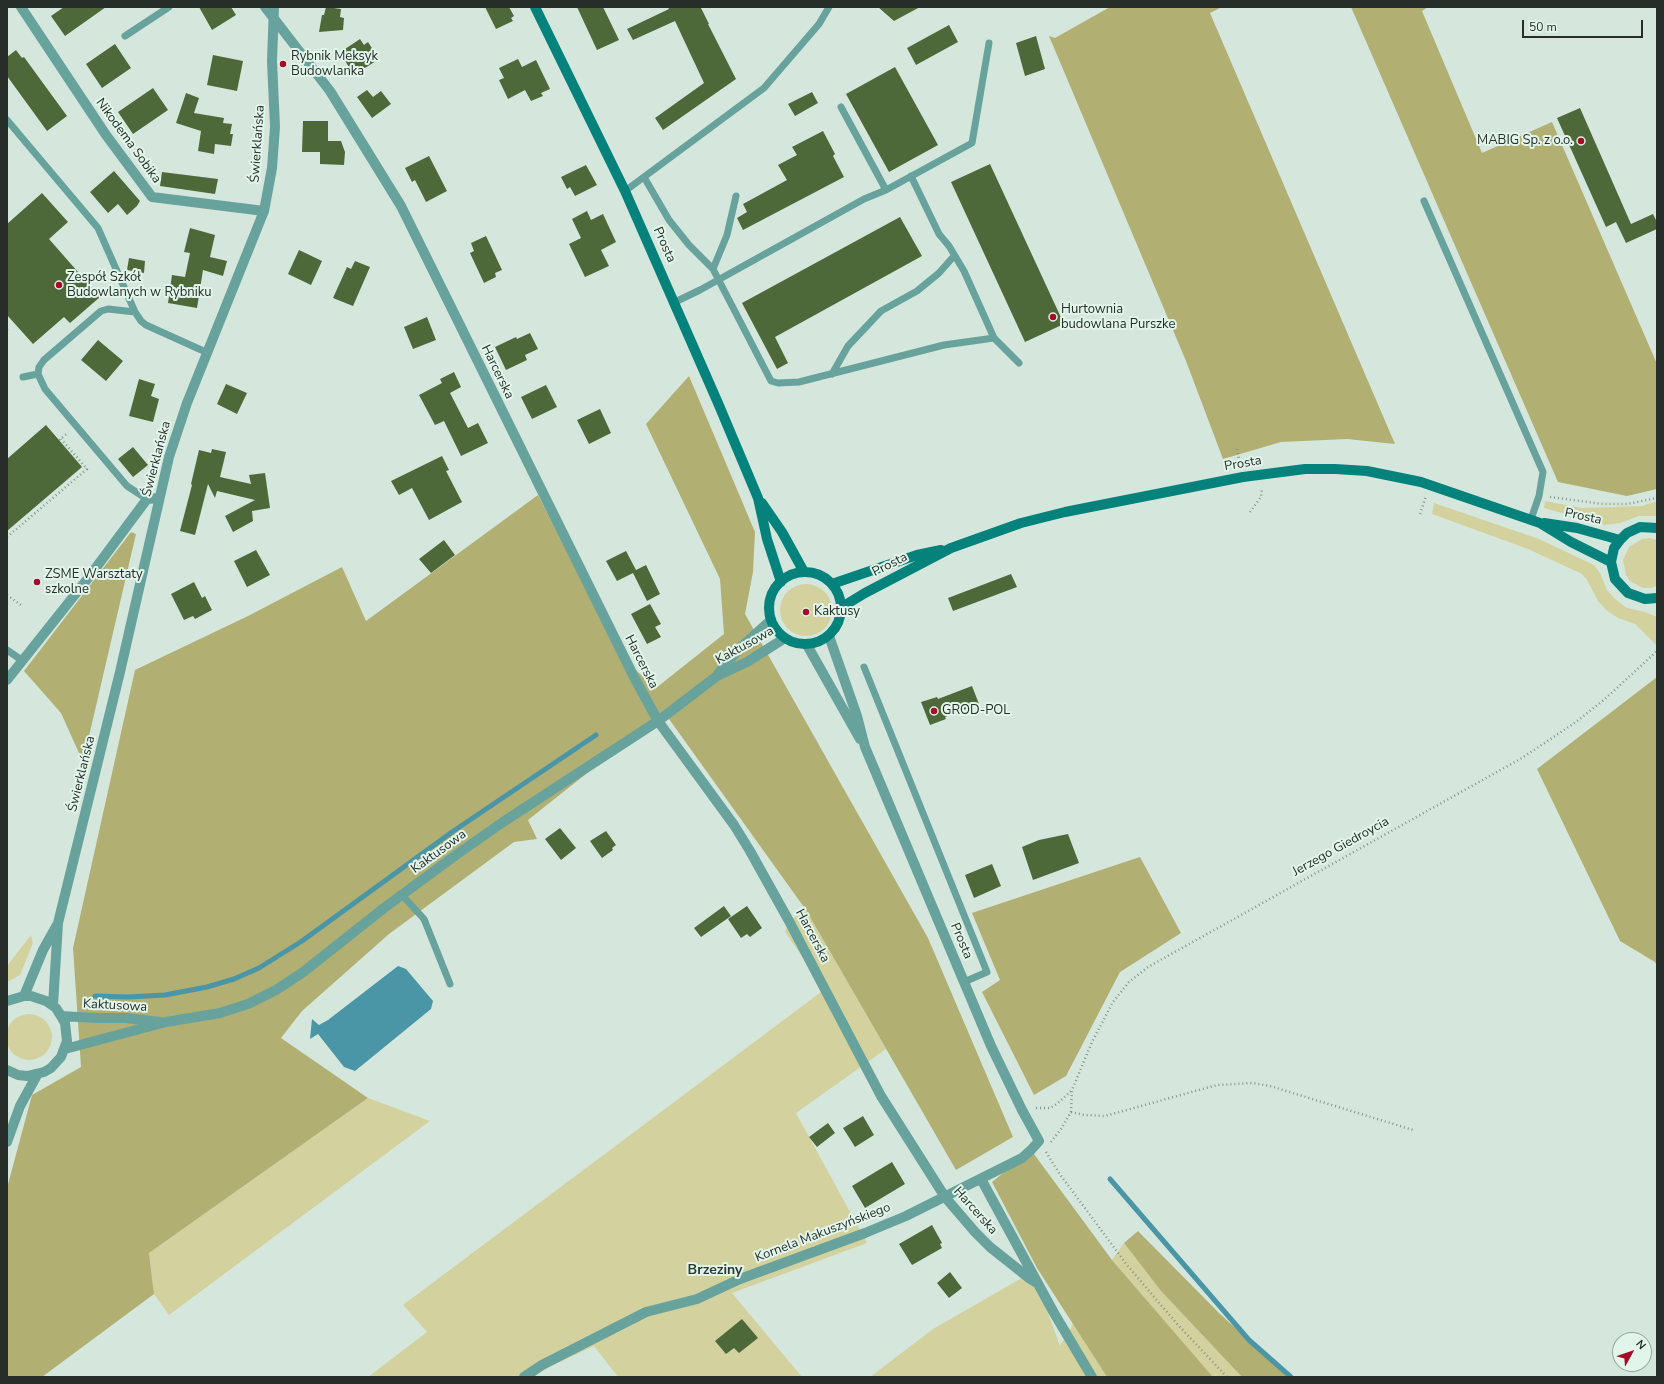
<!DOCTYPE html>
<meta charset="utf-8">
<style>
body{margin:0}
#map{position:relative;width:1664px;height:1384px;overflow:hidden;background:#d5e7dd;font-family:"Nunito Sans",sans-serif}
canvas{display:block}
.frame{position:absolute;inset:0;border:8px solid #272e2a;pointer-events:none}
.north{position:absolute;left:1612px;top:1332px;width:40px;height:40px;box-sizing:border-box;background:#e2f5ea;border:1px solid #97a59d;border-radius:50%;rotate:50deg;font-size:11px;font-weight:700;line-height:16px;text-align:center;color:#272e2a}
.north::after{content:'';display:block;margin:auto;width:14px;height:18px;background:#a60c25;clip-path:polygon(50% 0,100% 100%,50% 72%,0 100%)}
.scale{position:absolute;left:1522px;top:20px;width:121px;height:18px;box-sizing:border-box;border:2px solid #272e2a;border-top:0;padding-left:5px;font-size:12px;line-height:14px;white-space:nowrap;color:#272e2a;-webkit-text-stroke:3px #e2f5ea;paint-order:stroke}
</style>
<div id="map">
<canvas width="1664" height="1384"></canvas>
<div class="frame"></div>
<div class="north">N</div>
<div class="scale">50 m</div>
</div>
<script>
const ctx = document.querySelector('canvas').getContext('2d');
ctx.lineJoin = 'round';
function paint(path, color) {
  ctx.fillStyle = color;
  ctx.fill(path, 'evenodd');
}
function poly(rows) {
  const path = new Path2D();
  for (const r of rows) {
    if (r.length === 3) {
      path.moveTo(r[0] + r[2], r[1]);
      path.arc(r[0], r[1], r[2], 0, 2 * Math.PI);
      continue;
    }
    path.moveTo(r[0], r[1]);
    for (let i = 2; i < r.length; i += 2) path.lineTo(r[i], r[i + 1]);
  }
  return path;
}
function trace(path, color, width, dash) {
  ctx.strokeStyle = color;
  ctx.lineWidth = width;
  ctx.lineCap = dash ? 'butt' : 'round';
  ctx.setLineDash(dash || []);
  ctx.stroke(path);
}
function drawText(font, color, halo, rows, align = 'center') {
  ctx.font = font + ' "Nunito Sans",sans-serif';
  ctx.lineWidth = 4;
  ctx.setLineDash([]);
  ctx.textBaseline = 'middle';
  ctx.strokeStyle = halo;
  ctx.fillStyle = color;
  for (const [text, x, y, turn = 0] of rows) {
    ctx.save();
    ctx.translate(x, y);
    ctx.rotate((+turn || 0) * Math.PI / 180);
    ctx.textAlign = isNaN(turn) ? turn : align;
    if (halo) ctx.strokeText(text, 0, 0);
    ctx.fillText(text, 0, 0);
    ctx.restore();
  }
}
paint(poly([
 [1545,501,1582,508,1642,506,1657,501,1657,516,1639,516,1620,523,1605,525,1544,508],
 [1434,503,1539,539,1594,565,1600,573,1607,590,1615,599,1627,608,1645,612,1657,617,1657,646,1635,624,1618,618,1606,610,1598,601,1587,580,1582,574,1528,549,1432,514],
 [1649,538,1657,540,1657,586,1651,588,1643,588,1630,581,1626,575,1623,560,1629,547,1642,539],
 [806,610,26],
 [806,910,886,1049,796,1113,867,1243,732,1293,802,1377,618,1377,594,1346,547,1368,534,1377,368,1377,427,1332,403,1305,825,989,785,932,789,921],
 [31,935,33,943,20,975,7,982,7,966],
 [29,1037,23],
 [368,1098,430,1121,169,1315,154,1294,149,1253],
 [1124,1243,1161,1291,1242,1377,1213,1377,1112,1260],
 [1027,1275,1037,1283,1060,1346,1073,1324,1107,1377,870,1377,933,1329]
]), '#d3d19e');
paint(poly([
 [1110,7,1222,7,1210,13,1395,444,1347,439,1281,442,1223,459,1186,361,1049,36,1055,38],
 [1351,7,1428,7,1422,11,1482,153,1552,122,1657,364,1657,489,1627,496,1558,482],
 [689,376,755,532,753,572,745,614,928,938,1013,1137,956,1170,806,910,664,712,528,820,537,839,514,842,389,934,302,1011,281,1038,368,1098,149,1253,154,1294,42,1377,7,1377,7,1188,32,1095,81,1067,73,948,135,670,248,616,342,567,366,621,538,495,622,658,656,688,724,634,720,579,646,424],
 [131,532,136,534,83,762,61,713,24,671],
 [1657,677,1657,966,1655,962,1620,941,1537,769],
 [1140,857,1181,933,1120,972,1066,1076,1034,1095,982,992,1000,980,972,913],
 [1031,1150,1112,1260,1213,1377,1107,1377,1037,1268,992,1182],
 [1138,1231,1219,1313,1278,1367,1294,1377,1242,1377,1161,1291,1124,1243]
]), '#b2af73');
paint(poly([
 [398,966,406,969,433,1001,431,1009,355,1071,344,1067,318,1034,310,1039,312,1019,319,1025,328,1020]
]), '#4a95a6');
trace(poly([
 [95,996,128,997,165,995,207,987,234,979,259,968,302,941,452,832,596,735],
 [1110,1179,1249,1340,1291,1377]
]), '#4a95a6', 5);
paint(poly([
 [64,7,106,7,65,36,51,16],
 [199,7,231,7,236,15,212,30],
 [326,7,341,9,340,17,344,18,343,30,319,32,322,15,324,15],
 [485,7,509,7,514,16,511,18,513,21,496,29],
 [577,7,603,7,619,40,597,50],
 [668,7,704,7,701,8,709,24,708,24,736,79,663,130,655,118,704,83,675,21,633,40,627,29,669,9],
 [878,7,920,7,894,21],
 [949,25,958,42,916,65,907,48],
 [1036,36,1045,69,1025,76,1016,43],
 [360,39,364,45,368,42,379,59,354,75,342,56,342,51],
 [115,44,131,68,102,88,86,64],
 [16,50,22,58,24,57,67,116,47,131,7,76,7,57],
 [213,55,243,61,237,91,207,85],
 [518,59,522,67,536,60,550,89,541,93,543,96,531,101,525,90,508,99,499,80,504,78,499,68],
 [895,67,938,145,889,172,846,94],
 [153,88,168,110,133,134,118,112],
 [367,90,373,97,381,91,391,104,372,118,357,97],
 [812,92,818,103,795,116,788,104],
 [186,93,199,98,194,113,224,118,223,123,232,124,230,134,233,134,231,146,215,144,214,154,198,151,201,131,176,123],
 [1580,108,1631,224,1653,214,1657,222,1657,229,1626,243,1616,222,1606,227,1557,118],
 [303,121,328,121,328,141,341,141,345,152,344,165,320,164,320,152,302,152],
 [823,131,835,154,833,156,844,177,743,230,737,218,747,212,743,204,787,180,778,165,797,155,792,147],
 [429,156,447,191,426,202,415,180,412,182,405,168],
 [990,164,1064,324,1025,342,951,182],
 [586,165,597,185,575,196,570,187,567,189,561,177],
 [114,171,140,201,137,206,127,215,118,204,108,213,90,192],
 [162,172,218,179,215,194,160,186],
 [42,193,68,222,49,239,100,297,70,323,64,317,33,344,7,315,7,224],
 [587,211,591,220,603,214,616,242,601,250,609,266,585,277,569,244,581,238,572,219],
 [900,217,922,256,775,337,788,363,777,369,742,303],
 [190,228,215,235,210,257,227,261,223,276,203,270,197,308,168,303,172,275,185,277,190,253,184,252],
 [486,236,502,270,495,273,496,277,484,283,470,253,474,251,471,243],
 [299,250,322,261,311,285,288,274],
 [129,258,145,261,144,273,127,270],
 [355,261,370,267,353,306,333,298,347,267,351,269],
 [427,317,436,340,413,349,404,327],
 [530,333,538,349,525,355,527,360,506,370,495,347,516,337,517,339],
 [98,340,123,361,106,381,81,360],
 [454,372,461,387,450,393,468,428,478,423,488,443,461,456,444,421,435,425,419,395,442,383,440,379],
 [139,379,155,384,151,396,159,399,153,422,129,416],
 [226,384,247,393,237,414,217,404],
 [546,385,557,407,532,419,521,397],
 [600,409,611,433,589,444,577,420],
 [46,425,82,467,7,531,7,459],
 [133,447,148,465,133,477,118,459],
 [212,449,226,452,220,477,251,484,249,475,265,473,270,508,252,511,253,521,233,532,225,516,255,500,217,491,215,498,208,484,195,535,180,531,192,485,191,484,199,450,211,453],
 [442,456,449,470,446,471,462,502,429,520,412,488,399,495,391,481],
 [444,540,455,555,431,573,419,559],
 [256,550,270,575,247,587,234,561],
 [626,551,636,570,646,565,660,594,647,601,633,573,617,581,606,561],
 [1011,574,1017,587,953,611,948,598],
 [194,582,202,598,205,596,212,610,195,619,193,616,184,620,171,594],
 [650,604,661,624,655,627,661,637,647,644,631,614],
 [972,686,979,704,945,717,946,719,930,725,921,702,937,697,938,699],
 [560,828,576,848,561,860,545,839],
 [606,831,616,845,612,848,613,850,602,858,590,841],
 [1068,834,1079,863,1033,880,1022,847,1039,840],
 [992,864,1001,886,974,898,965,875],
 [724,906,731,916,701,937,694,928],
 [747,906,762,928,750,937,747,934,741,938,728,919],
 [863,1116,874,1135,855,1147,843,1128],
 [828,1123,835,1133,817,1147,809,1137],
 [892,1162,905,1184,865,1208,852,1186],
 [932,1225,942,1243,940,1244,942,1248,912,1265,899,1244],
 [950,1272,962,1288,949,1298,937,1283],
 [742,1319,758,1338,739,1353,734,1348,726,1354,715,1341]
]), '#4e6939');
trace(poly([
 [7,330,9,332],
 [59,440,68,433],
 [1237,449,1240,464],
 [1550,497,1603,504,1627,504,1657,498],
 [1250,512,1261,497,1262,488],
 [1420,514,1426,496],
 [7,537,87,469,61,439],
 [7,595,21,605],
 [1036,1108,1050,1108,1057,1104,1071,1091],
 [1071,1112,1084,1115,1105,1116,1217,1085,1253,1083,1270,1086,1413,1130],
 [1051,1142,1061,1129,1071,1112,1072,1090,1092,1042,1113,1002,1129,982,1148,967,1522,758,1576,722,1605,699,1657,651],
 [1046,1152,1059,1173,1127,1265,1178,1325,1227,1377]
]), '#87948d', 2.5, [1, 3]);
trace(poly([
 [125,36,169,7],
 [841,107,886,190],
 [7,120,98,228,135,312,141,321,146,325,208,353],
 [911,176,939,234,949,246,964,271,994,338,1019,363],
 [644,177,669,220,689,245,713,269,771,381,778,383,799,382,944,345,994,338],
 [625,191,764,88,819,24,829,7],
 [1424,201,1543,472,1539,496,1531,519],
 [713,269,727,235,736,196],
 [675,302,700,290,864,199,886,190,972,143,989,43],
 [38,374,39,367,44,360,101,311,108,309,135,312],
 [832,374,848,346,881,311,917,291,939,273,954,256],
 [23,377,38,374,45,389,127,486,147,499],
 [7,650,23,661],
 [864,667,987,972,964,982],
 [402,895,424,919,450,984]
]), '#67a29c', 7);
trace(poly([
 [21,7,106,135,152,197,264,211],
 [265,7,330,91,401,206,635,679,658,721,734,825,750,851,789,921,881,1096,945,1197,975,1232,990,1247,1029,1278,1037,1283],
 [807,645,860,739],
 [7,680,89,577,147,499,159,498],
 [981,1179,1054,1313,1092,1377],
 [524,1377,542,1365,646,1312,697,1299,740,1279,865,1233,906,1216,1022,1158,1031,1150,1039,1141,1022,1110,991,1046,865,747,857,716,829,636]
]), '#67a29c', 10);
trace(poly([
 [718,674,737,651,771,620],
 [24,996,43,950,57,925],
 [7,1001,24,996,31,996,46,1001,56,1008,61,1016,65,1023,67,1041,61,1057,51,1068,44,1072,27,1076,18,1075,7,1070],
 [53,1005,58,923,120,672,169,457,187,403,264,211,272,168,275,127,272,61,274,7],
 [61,1016,97,1018,126,1018,160,1022],
 [65,1049,166,1022,220,1013,248,1004,276,990,302,973,384,908,456,855,503,822,658,721,717,676,747,662,785,638],
 [7,1142,20,1106,37,1075]
]), '#67a29c', 10);
trace(poly([
 [535,7,625,191,718,403,758,498,767,539,781,582],
 [762,503,782,532,804,572],
 [1544,523,1577,528,1620,540],
 [1657,528,1640,527,1627,533,1620,540,1614,548,1611,562,1615,579,1628,593,1645,599,1657,598],
 [805,608,36],
 [832,584,917,555,941,550],
 [842,607,865,593,951,548,1021,523,1065,512,1243,477,1305,469,1335,469,1367,471,1421,482,1540,523,1571,542,1611,562]
]), '#04827b', 10);
for (const [x, y, r, color] of [
 [283,64,4,"#a60c25"],
 [1581,141,4,"#a60c25"],
 [59,285,4,"#a60c25"],
 [1053,317,4,"#a60c25"],
 [37,582,4,"#a60c25"],
 [806,612,4,"#a60c25"],
 [934,711,4,"#a60c25"]
]) {
  const dot = new Path2D();
  dot.arc(x, y, r, 0, 2 * Math.PI);
  ctx.fillStyle = color;
  ctx.fill(dot);
  trace(dot, '#e2f5ea', 1.5);
}
drawText('13px', '#272e2a', '#e2f5ea', [
 ["Rybnik Meksyk",291,57],
 ["Budowlanka",291,72],
 ["MABIG Sp. z o.o.",1573,141,"right"],
 ["Zespół Szkół",67,278],
 ["Budowlanych w Rybniku",67,293],
 ["Hurtownia",1061,310],
 ["budowlana Purszke",1061,325],
 ["ZSME Warsztaty",45,575],
 ["szkolne",45,590],
 ["Kaktusy",814,612],
 ["GROD-POL",942,711]
], 'left');
drawText('13px', '#272e2a', '#e2f5ea', [
 ["Nikodema Sobika",128,141,54],
 ["Świerklańska",258,144,-86],
 ["Prosta",664,245,66],
 ["Harcerska",497,372,64],
 ["Świerklańska",157,459,-75],
 ["Prosta",1243,464,-10],
 ["Prosta",1583,517,12],
 ["Prosta",890,565,-27],
 ["Kaktusowa",745,646,-29],
 ["Harcerska",641,662,63],
 ["Świerklańska",82,774,-76],
 ["Jerzego Giedroycia",1341,847,-29],
 ["Kaktusowa",439,852,-36],
 ["Harcerska",812,936,62],
 ["Prosta",961,941,67],
 ["Kaktusowa",115,1006,3],
 ["Harcerska",975,1211,48],
 ["Kornela Makuszyńskiego",823,1233,-21]
]);
drawText('bold 14px', '#2b3a32', '#e2f5ea', [
 ["Brzeziny",715,1271]
]);
</script>
